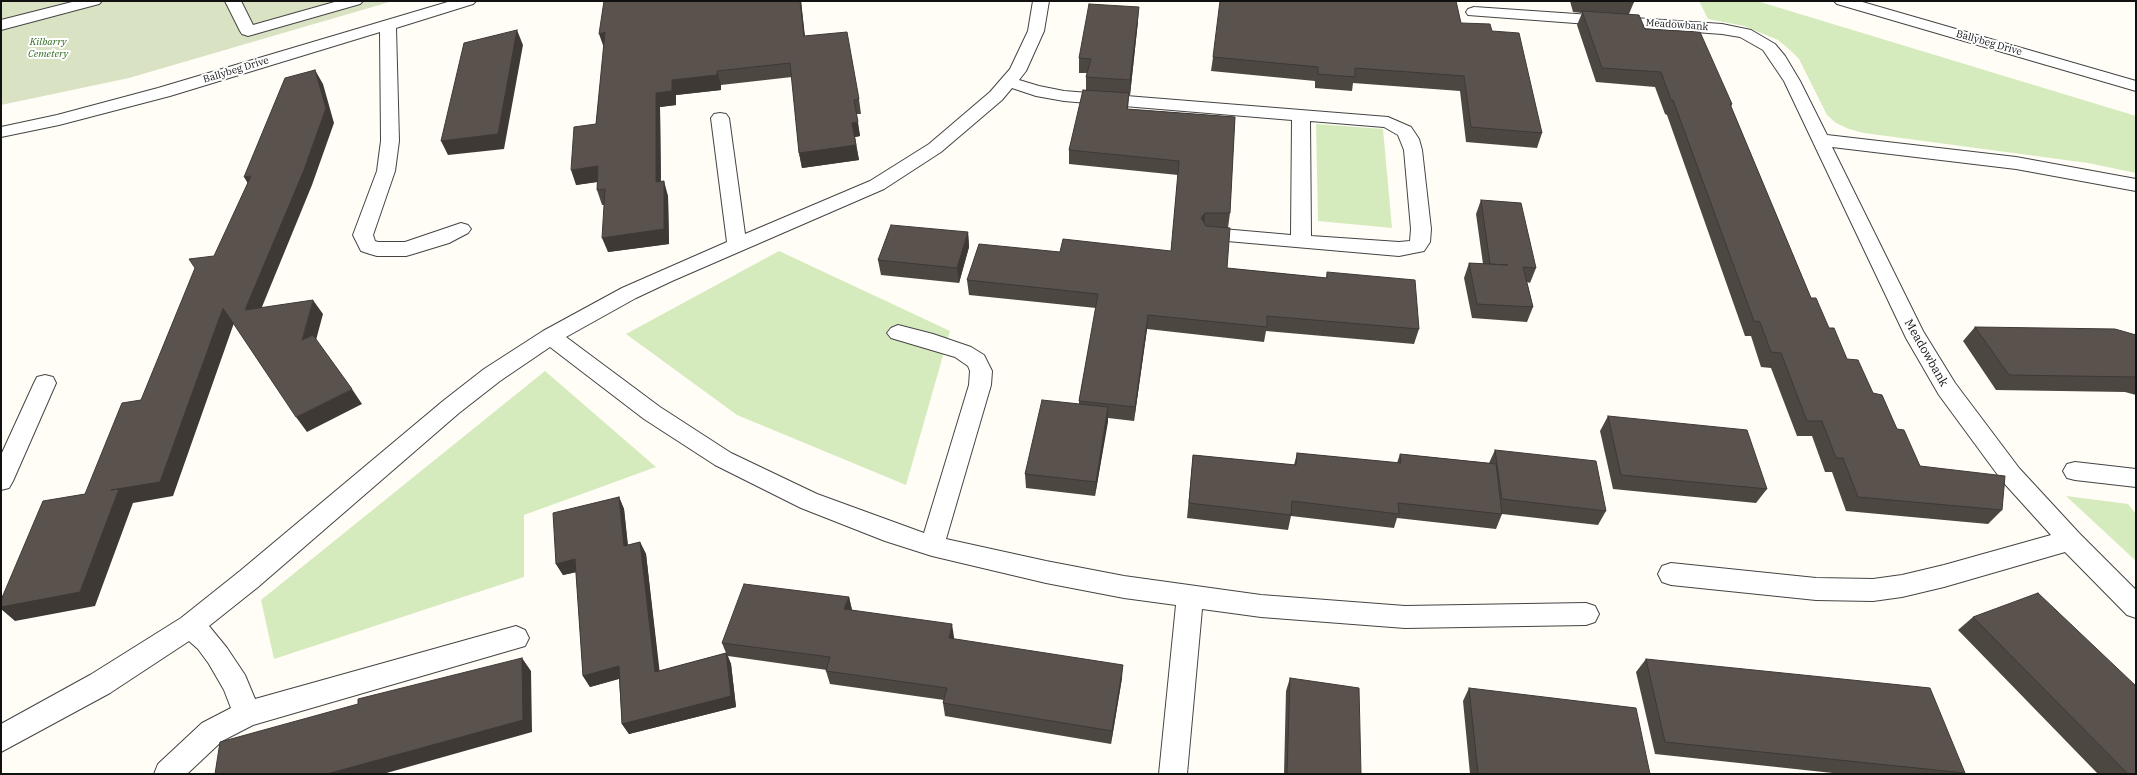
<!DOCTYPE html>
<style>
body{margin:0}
#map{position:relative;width:2137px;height:775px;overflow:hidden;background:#fffdf5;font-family:"IBM Plex Serif",serif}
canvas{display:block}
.frame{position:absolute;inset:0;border:2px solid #111;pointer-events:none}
</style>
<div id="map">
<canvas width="2137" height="775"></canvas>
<div class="frame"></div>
</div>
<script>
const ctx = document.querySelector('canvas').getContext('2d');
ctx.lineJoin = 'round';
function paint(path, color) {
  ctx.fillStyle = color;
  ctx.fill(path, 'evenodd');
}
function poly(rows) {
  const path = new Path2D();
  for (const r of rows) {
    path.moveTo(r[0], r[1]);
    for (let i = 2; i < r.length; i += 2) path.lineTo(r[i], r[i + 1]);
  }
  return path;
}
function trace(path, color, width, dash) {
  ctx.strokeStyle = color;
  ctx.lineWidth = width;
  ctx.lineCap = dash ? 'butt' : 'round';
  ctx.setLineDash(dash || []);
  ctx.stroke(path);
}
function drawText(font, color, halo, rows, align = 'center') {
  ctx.font = font + ' "IBM Plex Serif",serif';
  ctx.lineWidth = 4;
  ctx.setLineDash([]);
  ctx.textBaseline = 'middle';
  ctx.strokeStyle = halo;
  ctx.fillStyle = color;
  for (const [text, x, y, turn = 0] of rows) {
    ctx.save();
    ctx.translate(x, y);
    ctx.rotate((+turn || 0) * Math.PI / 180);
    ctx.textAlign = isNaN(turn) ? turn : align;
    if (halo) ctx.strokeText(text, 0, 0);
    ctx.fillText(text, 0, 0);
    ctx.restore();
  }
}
paint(poly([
 [1699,1,1757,1,2136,116,2136,173,2088,163,1864,133,1849,129,1836,123,1827,115,1799,59,1790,50,1778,40,1744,26,1708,19],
 [1316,124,1383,129,1392,228,1318,221],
 [779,251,950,331,906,485,737,415,626,334],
 [545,371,656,467,524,515,524,577,274,659,261,600],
 [2066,496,2128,504,2136,514,2136,561]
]), '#d5ebbd');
paint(poly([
 [1,1,393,1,129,78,1,105]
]), '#d9e3c4');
const minor = poly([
 [76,1,102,1,99,4,1,30,1,20,76,1],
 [225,1,241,1,253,25,338,1,363,1,360,4,248,36,242,34,240,31,225,1],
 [451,1,476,1,473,4,396,28,399,141,395,171,373,235,375,241,378,242,405,242,461,223,468,225,471,229,468,233,449,243,413,254,406,256,377,256,370,254,361,251,353,235,377,171,381,141,380,32,170,96,59,125,1,137,1,127,57,115,158,88,451,1],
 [1033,1,1049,1,1044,31,1026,71,1019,80,1039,86,1064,91,1388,117,1411,127,1419,139,1422,150,1431,229,1430,242,1424,251,1399,256,1204,239,1201,234,1204,229,1211,228,1291,235,1292,120,1064,101,1036,96,1012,88,1002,100,941,152,884,189,672,281,636,298,566,337,660,407,731,453,817,494,924,533,969,385,970,371,968,366,955,357,891,338,887,333,891,328,898,325,933,334,971,347,984,355,992,371,991,385,946,539,1046,561,1124,576,1261,595,1405,606,1586,603,1595,606,1599,614,1595,622,1586,625,1405,628,1261,617,1202,609,1187,774,1159,774,1176,605,1124,598,1046,583,932,556,885,541,801,508,715,465,644,419,550,347,500,381,459,413,258,587,209,626,227,648,245,675,255,699,516,626,525,630,529,638,525,646,253,725,222,741,187,774,154,774,158,764,202,723,231,708,224,690,209,664,198,649,189,641,110,693,1,752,1,724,90,675,181,618,240,571,443,401,484,369,543,331,622,288,727,242,711,118,714,114,720,113,726,114,729,118,745,234,870,181,929,144,990,92,1010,69,1028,31,1033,1],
 [1310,121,1384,127,1398,135,1404,150,1411,229,1410,241,1399,242,1311,236,1310,121],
 [1834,1,1859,1,2136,81,2136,91,1837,4,1834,1],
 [1474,7,1722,24,1751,30,1775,44,1785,56,1800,81,1827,135,2016,157,2136,179,2136,191,2016,169,1832,147,1923,331,1955,383,2019,468,2079,533,2136,590,2136,618,2127,615,2065,552,1944,587,1902,597,1873,601,1816,600,1671,585,1662,582,1658,574,1662,566,1671,563,1816,578,1873,579,1902,575,1944,565,2051,535,2003,482,1939,395,1906,338,1784,81,1763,50,1740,37,1722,34,1468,15,1466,12,1468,9,1474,7],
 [45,375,53,377,56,383,13,481,9,488,1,490,1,455,34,383,37,377,45,375],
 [2075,462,2136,469,2136,487,2075,480,2067,478,2063,471,2067,464,2075,462]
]);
trace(minor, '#444', 2);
paint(minor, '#fff');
paint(poly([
 [604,1,801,1,805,36,859,99,861,114,856,114,860,136,855,137,859,160,802,168,799,153,792,77,721,85,721,90,676,95,676,105,660,107,661,182,668,196,669,244,608,252,604,205,602,205,597,190,597,182,576,185,596,124,604,47],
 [1570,1,1633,1,1634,2,1629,14,1732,104,1731,107,1811,298,1847,359,1873,393,1897,429,1920,466,2002,510,1988,524,1846,511,1832,472,1825,472,1812,436,1797,436,1771,368,1761,367,1751,336,1745,336,1667,115,1665,114,1655,87,1596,82,1577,25,1582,13,1573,12],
 [1138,21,1130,95,1129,95,1128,109,1235,117,1230,213,1228,228,1227,268,1326,278,1327,272,1419,329,1414,344,1266,331,1264,342,1147,329,1134,421,1108,418,1095,496,1026,488,1025,474,1079,404,1079,401,1096,308,969,295,967,280,1060,252,1171,251,1178,175,1069,164,1069,150,1086,90,1086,77,1087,73,1079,73,1079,58],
 [1461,23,1492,31,1542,133,1537,148,1466,142,1460,91,1353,83,1352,91,1315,88,1315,81,1211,71,1213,57],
 [1481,200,1536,268,1530,283,1527,282,1533,307,1527,322,1472,318,1464,278,1469,263,1483,264,1476,214],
 [968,232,969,247,959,283,881,275,878,260],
 [1975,327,2136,335,2136,395,2125,392,1996,390,1963,341],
 [1608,416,1767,489,1756,503,1613,489,1600,431],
 [1495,450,1606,511,1598,525,1502,514,1496,529,1397,518,1394,528,1291,516,1288,530,1187,518,1193,455,1294,465,1297,453,1397,463,1400,454,1489,463],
 [619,497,624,509,628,545,640,542,646,554,659,671,726,653,722,643,849,597,852,610,954,637,954,639,1122,678,1111,744,945,716,943,703,944,700,830,684,826,671,827,670,728,656,731,664,736,707,629,734,622,724,619,679,590,687,583,676,576,572,563,575,556,564],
 [1973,617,2136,774,2098,774,1958,630],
 [1646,659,1965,773,1964,774,1842,774,1655,754,1636,672],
 [1290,678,1361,774,1284,774,1286,691],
 [1469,688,1650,774,1470,774,1463,701]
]), '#4d4742');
paint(poly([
 [800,1,801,1,806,50,804,36],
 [1139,7,1138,21,1130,95,1130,80],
 [517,30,523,45,504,149,448,155,441,141],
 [605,32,604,48,599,34],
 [315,70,323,84,334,123,312,185,255,324,245,310],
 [717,71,721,85,721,90,676,95,676,105,660,107,661,197,656,182,656,93,672,80],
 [858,122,860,136,855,137,852,123],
 [856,145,859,160,802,168,799,153],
 [598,166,604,181,576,185,571,170],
 [251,176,253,192,244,177],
 [664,181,668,196,669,244,608,252,602,238],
 [1205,213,1204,228,1201,218],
 [968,232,969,247,959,283,957,268],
 [313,300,323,314,312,355,302,340],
 [223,308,234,323,173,496,133,503,95,606,15,621,1,609,1,607,111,490],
 [1148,315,1147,329,1134,421,1135,407],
 [352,389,362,404,307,432,296,417],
 [1108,407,1108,422,1095,496,1096,482],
 [619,497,624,509,629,558,624,546],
 [640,542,646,554,661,683,655,672],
 [575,559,582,571,563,575,556,564],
 [849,597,852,610,844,609],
 [952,624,954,637,951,652,949,638],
 [726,653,731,664,736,707,629,734,622,724],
 [522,658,531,671,532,732,383,774,327,774],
 [1123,665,1122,678,1111,744,1112,731],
 [619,666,625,677,590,687,583,676]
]), '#3f3936');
const building = poly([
 [604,1,800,1,804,36,847,32,859,99,854,100,858,122,852,123,856,145,799,153,790,63,717,71,717,75,672,80,672,91,656,93,656,182,664,181,664,229,602,238,605,189,597,190,598,166,571,170,574,127,596,124,605,32,599,34,604,1],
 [1220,1,1456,1,1461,23,1490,24,1492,31,1519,33,1542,133,1471,127,1464,76,1355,68,1355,77,1318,74,1318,67,1213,57,1220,1],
 [1620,1,1633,1,1634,2,1620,1],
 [1089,4,1139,7,1130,80,1086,77,1091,59,1079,58,1089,4],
 [1582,11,1639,15,1645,29,1700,32,1732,104,1730,104,1811,298,1816,298,1829,328,1834,328,1847,359,1858,360,1873,393,1882,395,1897,429,1904,430,1920,466,2005,476,2002,510,1858,497,1843,458,1836,458,1822,421,1807,421,1781,353,1771,352,1760,322,1754,321,1673,100,1671,100,1661,72,1602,68,1582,11],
 [517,30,498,134,441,141,464,43,517,30],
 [315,70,326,108,304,170,245,310,313,300,302,340,313,335,352,389,296,417,223,308,160,482,111,490,119,489,80,592,1,607,1,600,43,501,85,494,122,403,141,400,195,268,189,259,214,256,251,176,244,177,285,78,315,70],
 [1083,90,1129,93,1127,109,1235,117,1230,213,1205,213,1201,218,1206,226,1230,228,1227,268,1327,278,1327,272,1415,280,1419,329,1267,316,1267,327,1148,315,1135,407,1079,401,1098,294,967,280,979,244,1060,252,1063,239,1171,251,1179,161,1069,150,1083,90],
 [1481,200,1521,203,1536,268,1523,267,1533,307,1477,304,1469,263,1508,265,1490,264,1481,200],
 [891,225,968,232,957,268,878,260,891,225],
 [1975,327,2115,329,2136,335,2136,377,2009,375,1975,327],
 [1042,400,1108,407,1096,482,1025,474,1042,400],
 [1608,416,1747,430,1767,489,1621,475,1608,416],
 [1495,450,1596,461,1606,511,1502,499,1495,450],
 [1297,453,1401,463,1400,454,1496,464,1502,514,1398,503,1399,514,1292,501,1291,515,1189,503,1193,455,1296,465,1297,453],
 [619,497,624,546,640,542,655,672,726,653,731,696,622,724,619,666,583,676,575,559,556,564,553,513,619,497],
 [744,584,849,597,844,609,952,624,949,638,1123,665,1112,731,943,703,947,688,826,671,830,657,722,643,744,584],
 [2038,593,2136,686,2136,774,2128,774,1973,617,2038,593],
 [522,658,523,720,327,774,215,774,220,742,358,704,358,699,522,658],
 [1646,659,1930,688,1965,773,1665,742,1646,659],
 [1290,678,1359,688,1361,774,1287,774,1290,678],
 [1469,688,1636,708,1650,774,1487,774,1478,773,1469,688]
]);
paint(building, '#5a524d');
trace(building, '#3f3936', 1);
drawText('10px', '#111', '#fff', [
 ["Meadowbank",1677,25,4],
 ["Ballybeg Drive",1989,43,16],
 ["Ballybeg Drive",236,70,-17]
]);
drawText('italic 10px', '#2f6b1f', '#fff', [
 ["Kilbarry",48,42],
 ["Cemetery",48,54]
]);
drawText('12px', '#111', '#fff', [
 ["Meadowbank",1926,353,60]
]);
</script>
